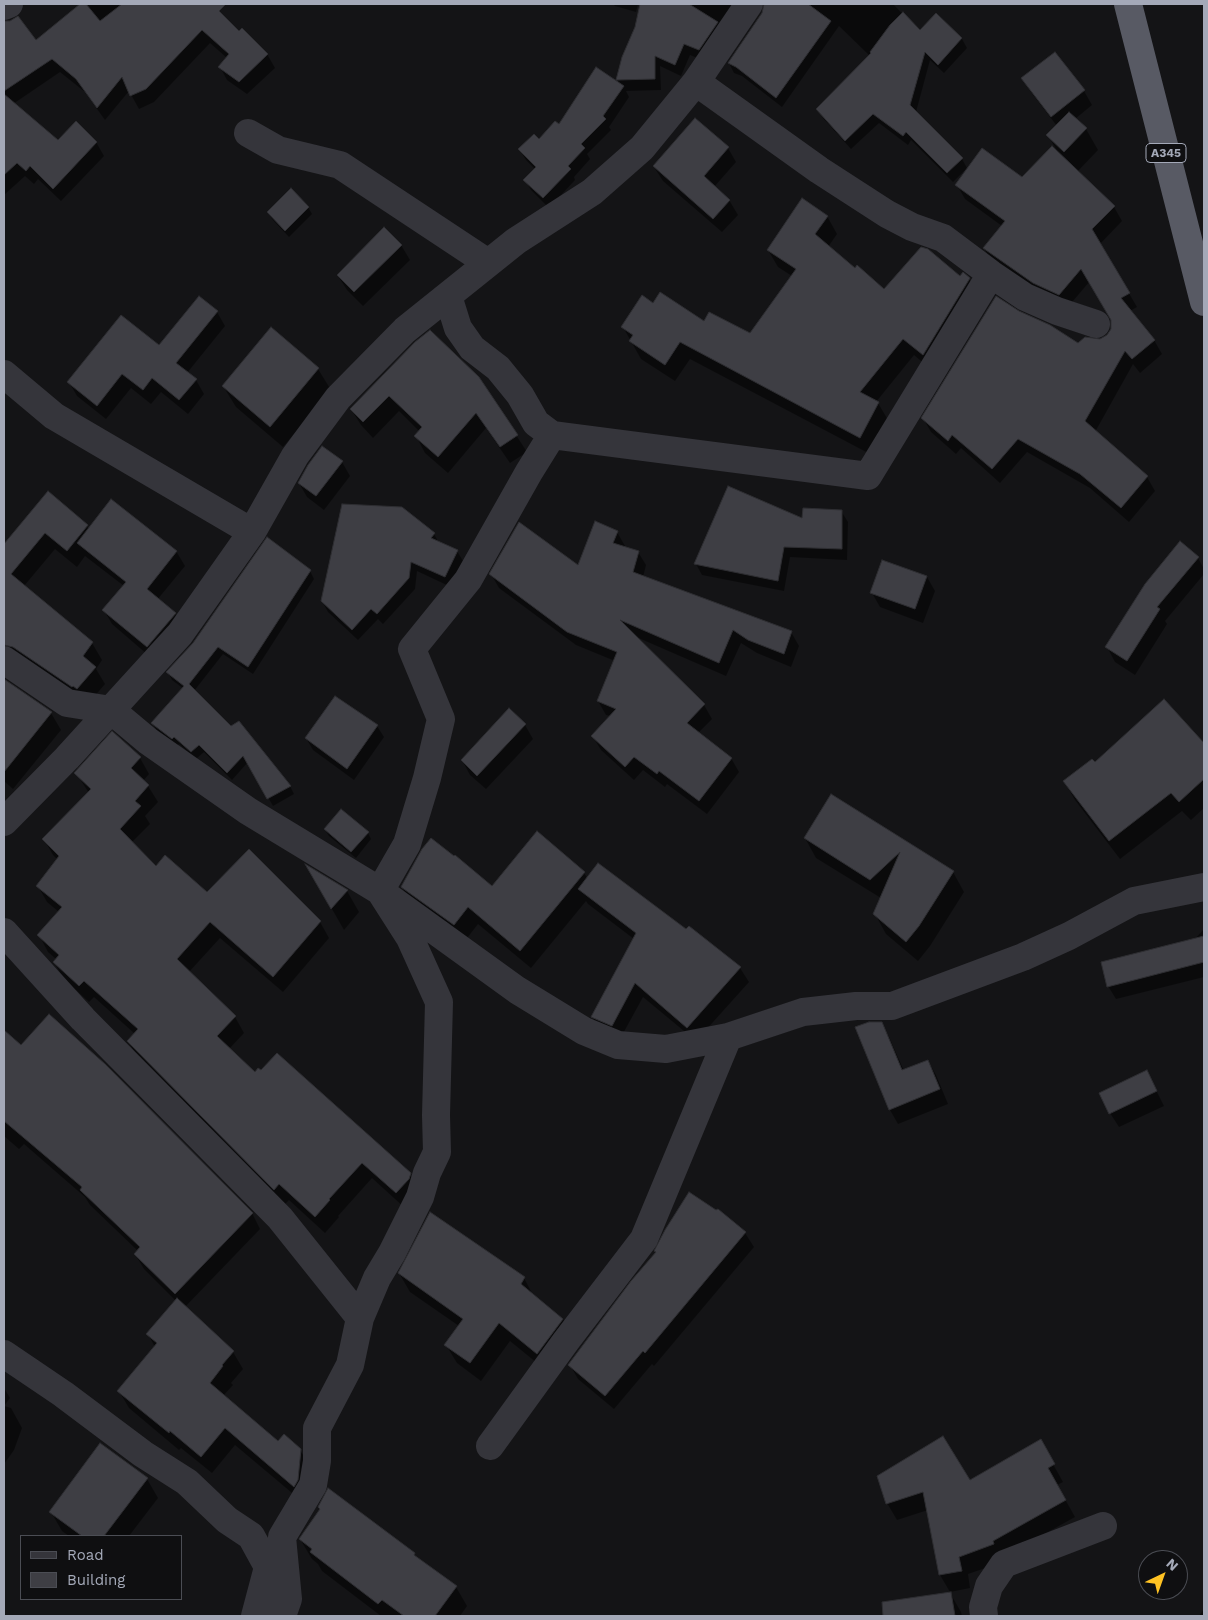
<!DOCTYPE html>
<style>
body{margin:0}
#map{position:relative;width:1208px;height:1620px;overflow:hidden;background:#141416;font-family:"Work Sans",sans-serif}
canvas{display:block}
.frame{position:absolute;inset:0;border:5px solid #a4a9b8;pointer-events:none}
.legend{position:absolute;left:20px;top:1535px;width:162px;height:65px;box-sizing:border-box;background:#0f0f11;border:1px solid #4b4d54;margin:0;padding:6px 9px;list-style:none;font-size:15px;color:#a4a9b8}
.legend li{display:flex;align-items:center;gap:10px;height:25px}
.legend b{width:25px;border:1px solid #4b4d54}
.north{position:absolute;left:1138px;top:1550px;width:50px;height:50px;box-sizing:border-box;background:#0f0f11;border:1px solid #4b4d54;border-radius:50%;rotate:42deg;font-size:14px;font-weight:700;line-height:20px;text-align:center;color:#a4a9b8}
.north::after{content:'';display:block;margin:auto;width:18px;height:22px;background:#ffc223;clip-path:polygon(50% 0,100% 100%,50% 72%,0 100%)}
</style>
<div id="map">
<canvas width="1208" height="1620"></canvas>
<div class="frame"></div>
<ul class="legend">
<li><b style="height:6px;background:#35353b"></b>Road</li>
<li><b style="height:14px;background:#3e3e44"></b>Building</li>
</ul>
<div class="north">N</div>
</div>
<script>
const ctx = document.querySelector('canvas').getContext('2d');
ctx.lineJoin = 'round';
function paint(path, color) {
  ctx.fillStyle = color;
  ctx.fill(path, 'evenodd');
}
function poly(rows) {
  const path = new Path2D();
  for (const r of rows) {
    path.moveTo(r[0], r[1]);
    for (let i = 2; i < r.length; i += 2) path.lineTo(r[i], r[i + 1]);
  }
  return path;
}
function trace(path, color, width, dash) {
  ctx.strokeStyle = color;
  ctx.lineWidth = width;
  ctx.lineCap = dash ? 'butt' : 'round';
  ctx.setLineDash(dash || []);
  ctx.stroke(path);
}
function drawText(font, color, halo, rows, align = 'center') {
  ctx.font = font + ' "Work Sans",sans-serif';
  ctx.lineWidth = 4.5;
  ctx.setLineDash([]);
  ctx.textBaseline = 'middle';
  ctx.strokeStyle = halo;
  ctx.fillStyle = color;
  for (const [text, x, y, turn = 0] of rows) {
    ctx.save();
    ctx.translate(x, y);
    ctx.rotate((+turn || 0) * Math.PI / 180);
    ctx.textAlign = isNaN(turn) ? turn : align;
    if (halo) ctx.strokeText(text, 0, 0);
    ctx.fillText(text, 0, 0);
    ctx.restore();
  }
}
paint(poly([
 [82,4,209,4,239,33,267,54,275,68,247,94,227,80,220,67,227,58,210,43,154,102,139,109,129,91,105,120,85,92,60,72,13,104,58,142,96,142,104,156,61,201,38,179,34,184,25,176,4,195,4,23,10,22,35,42],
 [613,4,638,4,636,12,615,6],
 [654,4,743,4,705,61,690,55,681,76,660,66,661,90,626,91,629,97,609,127,611,130,587,154,590,159,574,177,575,180,549,208,531,190,525,180,535,169,526,160,520,150,539,140,620,84,617,80,636,25],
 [769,4,893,4,920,32,936,15,962,39,967,48,944,73,930,60,916,112,962,159,967,168,953,182,911,140,908,145,879,123,851,149,823,118,818,109,870,56,839,26,782,107,742,76,734,73,729,63],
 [1055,54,1084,91,1092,105,1075,119,1086,129,1098,150,1077,172,1114,207,1122,221,1100,244,1137,307,1130,311,1154,340,1162,354,1140,373,1133,364,1095,432,1147,477,1155,491,1129,522,1090,488,1027,452,1000,483,961,448,956,454,931,432,923,418,1018,312,1078,345,1100,340,1108,336,1112,330,1112,320,1090,281,1067,308,992,262,984,248,1002,226,965,199,957,185,1022,179,1057,151,1048,135,1057,126,1031,92,1023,78],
 [728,148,736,162,714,187,729,200,738,215,722,232,663,181,654,167],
 [308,207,312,214,289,237,272,219,268,212],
 [827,216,837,234,828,247,855,270,884,291,960,278,969,279,979,296,934,372,914,355,876,402,878,403,888,420,870,454,690,359,675,381,641,359,623,327,654,305,705,323,750,335,792,276,778,267,768,250],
 [401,245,410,260,363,306,347,290,338,276],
 [200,298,217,312,225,326,187,373,196,380,204,394,188,414,161,392,151,404,131,388,106,419,77,396,69,382,159,347],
 [271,329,318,369,331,390,283,447,236,407,223,386],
 [416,343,479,378,527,452,510,463,486,428,448,473,425,453,416,436,420,432,399,411,373,438,361,425,351,409],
 [342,462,350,476,324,510,307,497,299,483],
 [48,493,87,526,89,530,176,551,185,566,157,600,175,614,183,628,155,661,112,624,104,610,124,586,85,556,77,567,55,549,24,586,92,643,102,660,96,669,105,684,87,705,4,666,4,546],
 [841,511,848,522,847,560,790,557,784,591,702,575,696,564,803,520],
 [617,532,625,546,624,547,638,552,646,565,643,577,791,632,799,646,791,667,757,653,741,643,726,676,634,636,704,705,712,719,698,733,731,758,739,772,707,814,667,784,665,787,643,770,634,780,601,750,593,737,611,716,606,715,598,701,615,661,576,645,499,588,491,574,578,567],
 [434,534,439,543,457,551,463,561,451,587,417,571,415,589,383,624,378,619,358,640,328,612,322,601],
 [1198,558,1204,569,1204,574,1165,621,1167,624,1135,675,1115,662,1107,647],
 [310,571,314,579,253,674,223,654,194,691,290,786,294,794,273,806,248,762,232,780,204,752,196,759,179,744,177,746,157,731,153,723,184,689,172,680,168,672],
 [927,577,935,591,923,623,880,607,872,593],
 [4,680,51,713,61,730,13,789,4,781],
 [1164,701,1204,745,1204,808,1191,820,1182,811,1120,859,1075,800,1064,781,1095,764],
 [525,725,533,739,486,789,470,775,462,760],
 [377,726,384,737,354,780,313,750,306,738],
 [140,758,149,774,143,781,148,786,158,802,145,816,150,824,131,843,156,867,207,894,320,922,329,938,283,992,220,938,189,972,235,1017,244,1033,229,1049,255,1074,410,1174,419,1191,406,1209,372,1178,338,1216,339,1217,325,1233,289,1200,284,1205,138,1058,128,1041,135,1034,94,997,89,1002,63,978,54,962,56,959,48,952,39,935,59,912,47,902,38,886,58,860,53,855,44,839,89,793,76,773],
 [831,796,953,872,964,892,930,946,918,961,886,934,875,914,881,898,816,858,805,838],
 [325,830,368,833,371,839,356,858,329,836],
 [308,867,347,891,359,912,344,930],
 [584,873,588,879,686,931,689,928,740,968,749,982,696,1041,643,997,620,1039,600,1031,592,1017,634,939,588,904,586,901,531,968,478,924,464,942,412,904,402,887,492,888],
 [1204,929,1204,977,1116,999,1108,986,1194,940],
 [881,1023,889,1037,904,1071,928,1061,936,1075,948,1104,898,1124,890,1110,856,1028],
 [6,1034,21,1047,252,1213,260,1229,185,1307,233,1352,243,1369,231,1383,233,1385,223,1396,278,1443,300,1450,311,1468,304,1503,235,1445,212,1473,181,1448,179,1450,129,1408,119,1391,155,1347,148,1334,176,1301,144,1269,135,1254,138,1251,90,1205,85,1197,24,1144,19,1149,4,1136,4,1036],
 [1154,1086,1164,1106,1119,1127,1110,1113],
 [718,1210,745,1233,754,1247,654,1366,652,1364,614,1409,578,1379,570,1365,657,1253],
 [399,1273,524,1278,534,1297,563,1319,573,1338,548,1372,510,1341,481,1381,457,1363,446,1345,459,1326,410,1292],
 [4,1388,10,1398,4,1406,11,1408,22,1428,14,1450,4,1464],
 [1040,1441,1063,1482,1057,1485,1075,1517,1001,1558,1003,1562,968,1574,970,1588,950,1592,940,1575,928,1510,897,1520,887,1503,879,1477,969,1481],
 [147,1479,158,1498,129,1536,69,1536,62,1531,51,1512],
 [300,1539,414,1554,416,1557,456,1587,467,1606,460,1616,381,1616,322,1571,318,1564,312,1559],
 [950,1593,961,1612,962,1616,895,1616,893,1602],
 [1204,1609,1204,1616,1199,1616]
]), '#0007');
const building = poly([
 [80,4,86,4,100,21,122,4,226,4,219,11,239,31,242,28,268,54,239,82,218,67,229,54,202,30,146,89,130,96,122,77,97,108,76,79,52,59,4,91,4,21,10,21,18,16,36,40,80,4],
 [640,4,689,4,718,22,699,50,684,44,675,65,655,56,655,79,616,80,622,57,635,27,640,4],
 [764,4,808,4,831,21,776,98,736,67,728,63,762,13,764,4],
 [903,12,920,30,936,13,962,38,938,65,925,52,910,105,963,158,947,173,906,132,903,136,873,114,845,141,816,109,871,53,870,52,890,25,903,12],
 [1055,52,1085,90,1051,117,1021,78,1055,52],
 [596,67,624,86,603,116,606,119,581,144,585,148,568,166,571,169,543,198,523,180,536,167,518,149,534,134,539,139,555,121,559,124,596,67],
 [4,94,58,140,76,121,97,142,53,189,30,166,26,171,17,163,4,175,4,94],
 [1069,112,1087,128,1064,152,1046,135,1069,112],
 [695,118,729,147,704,176,730,200,713,219,653,166,695,118],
 [1052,146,1115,206,1092,229,1130,293,1121,298,1155,340,1132,359,1125,351,1085,421,1148,476,1121,508,1080,474,1018,439,992,469,952,435,948,441,921,418,996,296,1019,311,1050,325,1078,343,1085,337,1100,339,1107,335,1111,329,1111,320,1081,269,1059,295,1033,283,983,248,1005,221,955,185,982,148,1022,177,1052,146],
 [291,188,309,207,285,231,267,212,291,188],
 [802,198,828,216,815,234,855,268,857,265,884,289,921,247,928,249,960,276,963,272,970,278,923,355,903,339,860,392,879,402,860,438,680,342,665,365,629,341,633,335,621,327,642,295,653,303,660,292,704,321,709,312,750,333,796,269,767,250,802,198],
 [384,227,402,245,354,292,337,275,384,227],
 [199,296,218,311,176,363,197,379,179,400,152,378,143,390,122,374,97,406,67,382,121,315,159,345,199,296],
 [271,327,319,368,270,427,222,386,271,327],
 [430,330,479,377,518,435,500,447,476,413,438,457,414,436,422,427,389,396,363,422,350,409,415,342,430,330],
 [322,446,343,461,316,496,298,483,308,465,322,446],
 [728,486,802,518,803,508,842,510,842,549,784,547,778,581,694,564,728,486],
 [48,491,88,525,67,551,45,533,11,574,93,642,83,656,96,667,77,689,73,686,72,687,13,647,4,645,4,544,48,491],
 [111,499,177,551,147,589,176,613,147,647,102,610,126,582,77,543,111,499],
 [342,504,402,507,435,533,431,538,458,550,445,577,411,562,409,578,377,614,371,609,352,630,321,601,342,504],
 [595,521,618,531,613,543,639,551,633,572,792,631,784,654,748,640,733,630,719,663,620,620,705,704,687,723,732,758,699,801,659,771,657,774,634,757,625,767,591,736,616,709,597,701,617,652,567,632,489,574,519,522,578,565,595,521],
 [267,537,311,570,248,667,218,647,189,684,231,726,239,721,291,786,267,799,243,756,227,773,199,745,191,752,174,737,172,739,151,723,184,686,166,672,193,643,267,537],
 [1180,541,1199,557,1157,607,1160,609,1127,661,1105,647,1145,584,1180,541],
 [882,560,927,576,915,609,870,593,882,560],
 [4,679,52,712,4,772,4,679],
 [335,696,378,725,347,769,305,738,335,696],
 [1164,699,1204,743,1204,779,1179,802,1171,793,1109,841,1063,781,1092,759,1095,762,1164,699],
 [509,708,526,724,477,776,461,760,509,708],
 [112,731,141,757,131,768,149,785,135,801,141,806,120,829,156,866,165,855,207,892,249,849,321,921,273,977,210,922,177,959,236,1016,217,1036,255,1072,258,1068,261,1070,277,1053,411,1173,409,1179,396,1193,362,1163,329,1199,330,1200,315,1217,279,1184,274,1190,127,1041,138,1029,84,981,79,986,53,962,59,955,37,935,62,907,36,886,59,856,42,839,91,789,74,773,112,731],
 [831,794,954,871,919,926,906,942,873,914,900,852,870,880,804,838,831,794],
 [341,809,369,832,351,852,324,829,341,809],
 [537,831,585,872,520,951,468,907,454,925,401,887,422,849,431,838,454,856,455,855,492,886,537,831],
 [598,863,686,929,689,926,741,967,687,1028,635,983,612,1026,591,1017,636,933,578,889,598,863],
 [305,864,348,890,331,909,305,864],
 [1204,936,1204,962,1107,987,1101,962,1204,936],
 [49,1014,105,1064,253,1213,175,1294,134,1254,140,1247,80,1190,82,1187,4,1121,4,1030,21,1045,49,1014],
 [869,1022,882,1022,902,1070,928,1060,940,1089,889,1110,855,1027,869,1022],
 [1147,1070,1157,1091,1109,1114,1099,1093,1147,1070],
 [689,1192,716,1210,718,1209,746,1232,645,1353,643,1351,605,1396,568,1365,631,1281,656,1252,654,1251,665,1230,689,1192],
 [430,1212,525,1277,521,1284,563,1319,537,1354,499,1323,470,1363,444,1345,463,1319,398,1273,430,1212],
 [177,1298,234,1351,222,1365,223,1366,210,1383,278,1441,284,1434,301,1449,298,1480,294,1487,225,1428,201,1457,170,1431,169,1433,117,1391,157,1343,146,1334,177,1298],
 [943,1436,970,1480,1041,1439,1055,1464,1048,1468,1066,1500,993,1541,994,1544,959,1557,962,1571,939,1575,923,1492,886,1504,877,1476,943,1436],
 [100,1443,148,1478,104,1536,82,1536,49,1512,100,1443],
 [328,1488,415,1553,414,1555,457,1586,435,1616,404,1616,382,1600,378,1604,310,1552,312,1549,299,1539,320,1509,318,1507,328,1488],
 [951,1592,955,1616,883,1616,882,1602,951,1592]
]);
paint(building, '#3e3e44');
trace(building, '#2e2e32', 1);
trace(poly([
 [4,6,9,4],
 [696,82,819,170,887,214,912,227,943,238,991,274,1025,297,1057,311,1096,324],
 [248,133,278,150,340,165,488,263],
 [4,374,54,416,252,532],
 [552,435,868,476,991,274],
 [4,660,67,703,111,710,148,741,248,811,380,891,517,990,584,1031,618,1045,666,1049,728,1037,803,1012,856,1006,892,1006,1023,957,1069,936,1134,901,1204,887],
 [4,822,67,758,180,634,252,532,295,456,338,398,405,330,516,241,592,192,642,148,696,82,749,4],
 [4,932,83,1019,280,1218,360,1318],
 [4,1354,63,1394,143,1454,187,1482,227,1520,251,1536,268,1567,255,1616],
 [490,1446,566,1341,644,1239,728,1037],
 [282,1616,288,1599,282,1537,313,1485,317,1461,317,1428,350,1365,360,1318,377,1278,392,1253,420,1197,427,1173,437,1152,436,1115,439,1002,410,938,380,891,407,844,427,778,441,719,412,649,468,580,529,472,552,435,536,423,520,395,498,368,472,348,458,328,448,296],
 [984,1616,983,1607,989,1586,1004,1564,1103,1526]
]), '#35353b', 28);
trace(poly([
 [1128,4,1204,302]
]), '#585a64', 28);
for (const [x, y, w] of [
 [1166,153,40]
]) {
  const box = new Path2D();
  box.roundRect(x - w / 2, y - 9.5, w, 19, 4);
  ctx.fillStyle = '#0f0f11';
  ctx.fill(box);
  trace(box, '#a4a9b8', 1);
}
drawText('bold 12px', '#a4a9b8', null, [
 ["A345",1166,153]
]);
</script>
